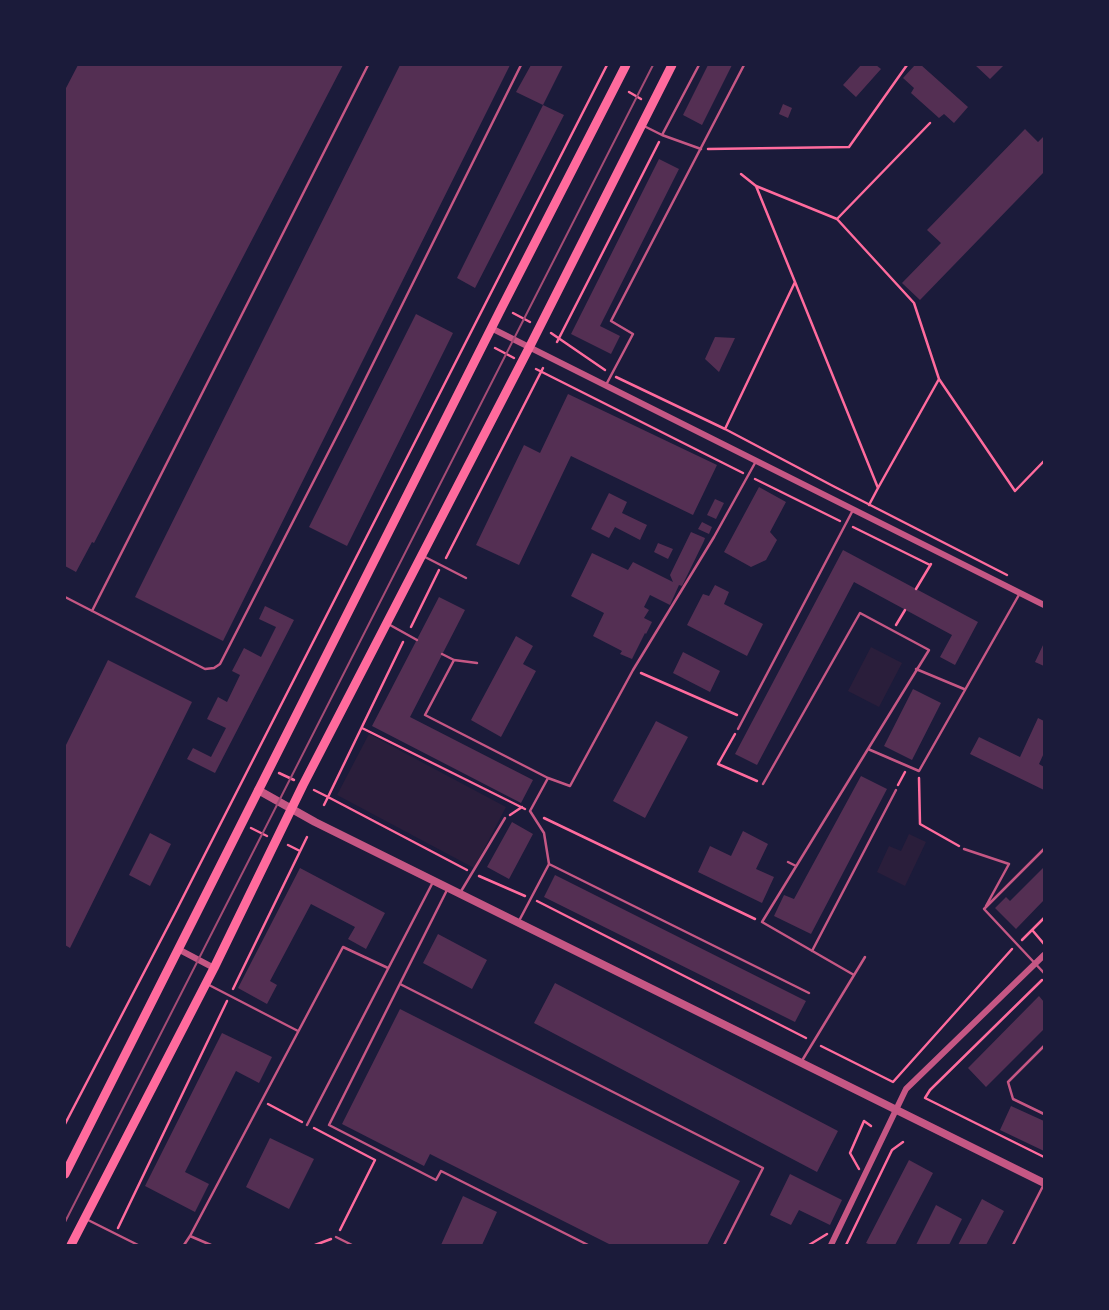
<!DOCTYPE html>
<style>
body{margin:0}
#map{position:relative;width:1109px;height:1310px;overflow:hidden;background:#1b1b3a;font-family:Helvetica,sans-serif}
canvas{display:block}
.frame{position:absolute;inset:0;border:66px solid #1b1b3a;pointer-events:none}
</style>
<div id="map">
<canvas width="1109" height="1310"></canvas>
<div class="frame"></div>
</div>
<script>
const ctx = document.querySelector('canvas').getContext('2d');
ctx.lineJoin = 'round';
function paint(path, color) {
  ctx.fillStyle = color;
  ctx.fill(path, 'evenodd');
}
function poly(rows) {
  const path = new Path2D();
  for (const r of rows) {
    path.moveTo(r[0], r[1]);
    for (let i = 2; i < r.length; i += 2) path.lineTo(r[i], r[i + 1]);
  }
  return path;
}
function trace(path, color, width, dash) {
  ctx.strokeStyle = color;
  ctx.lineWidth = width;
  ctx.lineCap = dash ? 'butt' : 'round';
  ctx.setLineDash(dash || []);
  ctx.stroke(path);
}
paint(poly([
 [871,647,902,663,879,707,848,691],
 [369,734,506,807,474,868,337,795],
 [909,834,926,842,905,886,877,872,889,846,901,851]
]), '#2a1e3b');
paint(poly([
 [78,65,343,65,94,543,92,542,76,572,65,566,65,90],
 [400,65,510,65,223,641,135,597],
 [531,65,563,65,543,105,516,92],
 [708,65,732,65,702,125,683,115],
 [861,65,876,65,881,69,856,97,843,85],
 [915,65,921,65,968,107,954,123,944,114,939,118,911,93,914,88,903,78],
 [975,65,1004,65,990,79],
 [783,104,792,108,788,118,779,114],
 [543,105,564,115,475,288,457,278],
 [1025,129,1038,142,1044,136,1044,172,920,300,902,283,941,243,927,230],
 [659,159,679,169,600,326,620,336,611,354,571,334],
 [416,314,453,333,347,546,309,527],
 [715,337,735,338,719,372,705,359],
 [568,394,717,465,693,515,571,456,519,565,476,545,524,445,540,453],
 [759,487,786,502,770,532,777,540,766,560,751,567,724,552],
 [609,493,627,502,622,513,647,525,640,540,615,527,609,538,591,529],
 [715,499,724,503,716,519,707,515],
 [702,522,712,527,709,534,698,529],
 [691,532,705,538,704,541,682,586,679,585,670,605,650,595,644,607,649,610,644,618,652,622,646,634,645,633,632,659,620,654,622,651,593,636,604,613,571,596,592,553,628,570,633,562,673,582,670,575],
 [658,543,673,549,668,559,654,552],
 [843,550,978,622,955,665,940,657,952,635,854,582,757,765,735,754],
 [715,585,729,592,724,604,763,624,747,656,687,625,703,594,709,596],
 [439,597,465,610,410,717,533,780,521,803,372,726],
 [265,606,294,620,215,773,187,759,193,748,211,757,226,728,207,719,218,697,227,702,240,675,232,671,244,648,261,657,276,627,259,619],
 [516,636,533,646,523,664,536,671,501,737,471,720],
 [1044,643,1044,666,1035,662],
 [683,652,720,671,710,692,673,673],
 [108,660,192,702,70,948,65,945,65,747],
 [913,689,941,703,912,760,884,746],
 [1038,718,1044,721,1044,753,1039,764,1044,767,1044,790,970,754,979,737,1020,757],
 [656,721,688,737,645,818,613,801],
 [861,776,887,789,811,934,774,916,784,895,794,899],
 [512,822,533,834,509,879,487,867],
 [743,831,768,844,756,869,774,877,762,903,698,872,710,846,731,856],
 [150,833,171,844,150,886,129,875],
 [1044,867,1044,900,1016,929,995,908,1006,897,1010,901],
 [300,868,385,913,366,949,348,939,355,927,311,904,270,981,277,985,267,1004,238,988],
 [555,875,806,1001,795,1022,544,897],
 [438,934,487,960,472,989,423,963],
 [555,983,838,1131,817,1172,534,1023],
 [1039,996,1044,1002,1044,1029,986,1087,968,1068],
 [400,1009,740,1181,707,1245,611,1245,430,1154,424,1166,342,1124],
 [222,1033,272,1057,259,1083,236,1071,185,1172,209,1184,195,1212,145,1186],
 [1011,1106,1044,1121,1044,1151,1000,1130],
 [270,1138,314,1159,289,1209,246,1187],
 [909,1160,933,1173,895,1245,871,1245,866,1243],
 [790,1174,842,1200,830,1225,799,1210,791,1225,770,1215],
 [463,1196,497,1212,482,1245,441,1245],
 [982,1199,1004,1211,986,1245,958,1245],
 [936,1205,962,1219,949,1245,916,1245]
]), '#542f53');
trace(poly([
 [629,92,641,99],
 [930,123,837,219,914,303,939,379],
 [708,149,849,147,907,65],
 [741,174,756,186,837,219],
 [795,282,878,488,869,505],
 [513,313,530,322],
 [551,333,605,370],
 [557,342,659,142],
 [495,348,514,358],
 [536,369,743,473],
 [616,377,725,429,833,486,1007,575],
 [725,429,795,282,756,186],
 [755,479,840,521],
 [878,488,939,379,1015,491,1044,461],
 [853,527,930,565],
 [446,558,543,368],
 [916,589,931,564],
 [896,625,905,610],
 [411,627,439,570],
 [403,642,328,797,467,870],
 [641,673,737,715],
 [362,728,525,809],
 [735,734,718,764,757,781],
 [279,773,294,780],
 [919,778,920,824,959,846],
 [898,785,905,772],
 [314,790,328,797,324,805],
 [510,815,522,807],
 [544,818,755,919],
 [251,828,267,836],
 [288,845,300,851],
 [479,876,525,896],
 [537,901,806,1038],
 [1033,931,1044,944],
 [1022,940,1044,918],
 [1042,980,930,1090,925,1098,1044,1157],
 [233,989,307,837],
 [821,1046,893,1082,1012,949],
 [268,1104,302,1122],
 [65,1124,176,911,607,65],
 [314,1128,375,1160,340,1230],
 [859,1169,850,1153,864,1121,871,1126],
 [118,1228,227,1001],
 [315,1245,331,1239],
 [809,1245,827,1234],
 [846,1245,892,1150,903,1142]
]), '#ff6b9d', 2.5);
trace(poly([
 [642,125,662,135,701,149],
 [662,135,699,65],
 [607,383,633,334,611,321,744,65],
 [425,557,466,578],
 [65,597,205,669,214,668,220,664,347,416,521,65],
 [92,611,368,65],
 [390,625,417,640],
 [442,654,454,660,425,715,548,778,530,811,544,833,549,864,520,919],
 [454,660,477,663],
 [916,669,964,689],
 [738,729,853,510],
 [548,778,570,786,633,670,714,537,755,463],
 [763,784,860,613,929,650,868,749,919,771,1020,593],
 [964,849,1009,864,986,906],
 [1044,849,984,909,1044,973],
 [788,862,796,866],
 [549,864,809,993],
 [447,890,329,1125,436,1180,441,1171,588,1245],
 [460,893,505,818],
 [812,951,896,790],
 [854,975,762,922,868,749],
 [400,984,763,1168,724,1245],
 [209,985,298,1031],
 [1044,1046,1008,1082,1013,1099,1044,1114],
 [803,1059,865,957],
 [307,1125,433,882],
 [88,1220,138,1245],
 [190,1236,211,1245],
 [336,1237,352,1245],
 [184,1245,190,1236,343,947,388,968],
 [1013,1245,1043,1186]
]), '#c65784', 2.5);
trace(poly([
 [491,328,1044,605],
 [178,949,214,968],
 [831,1245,906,1089,1044,955]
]), '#c65784', 6);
trace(poly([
 [258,790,315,822,1044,1183]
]), '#c65784', 8);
trace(poly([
 [65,1174,502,307,626,65],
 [71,1245,214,968,303,785,529,348,672,65]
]), '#ff6b9d', 9);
trace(poly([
 [65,1222,653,65]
]), '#a44b75', 2);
</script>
